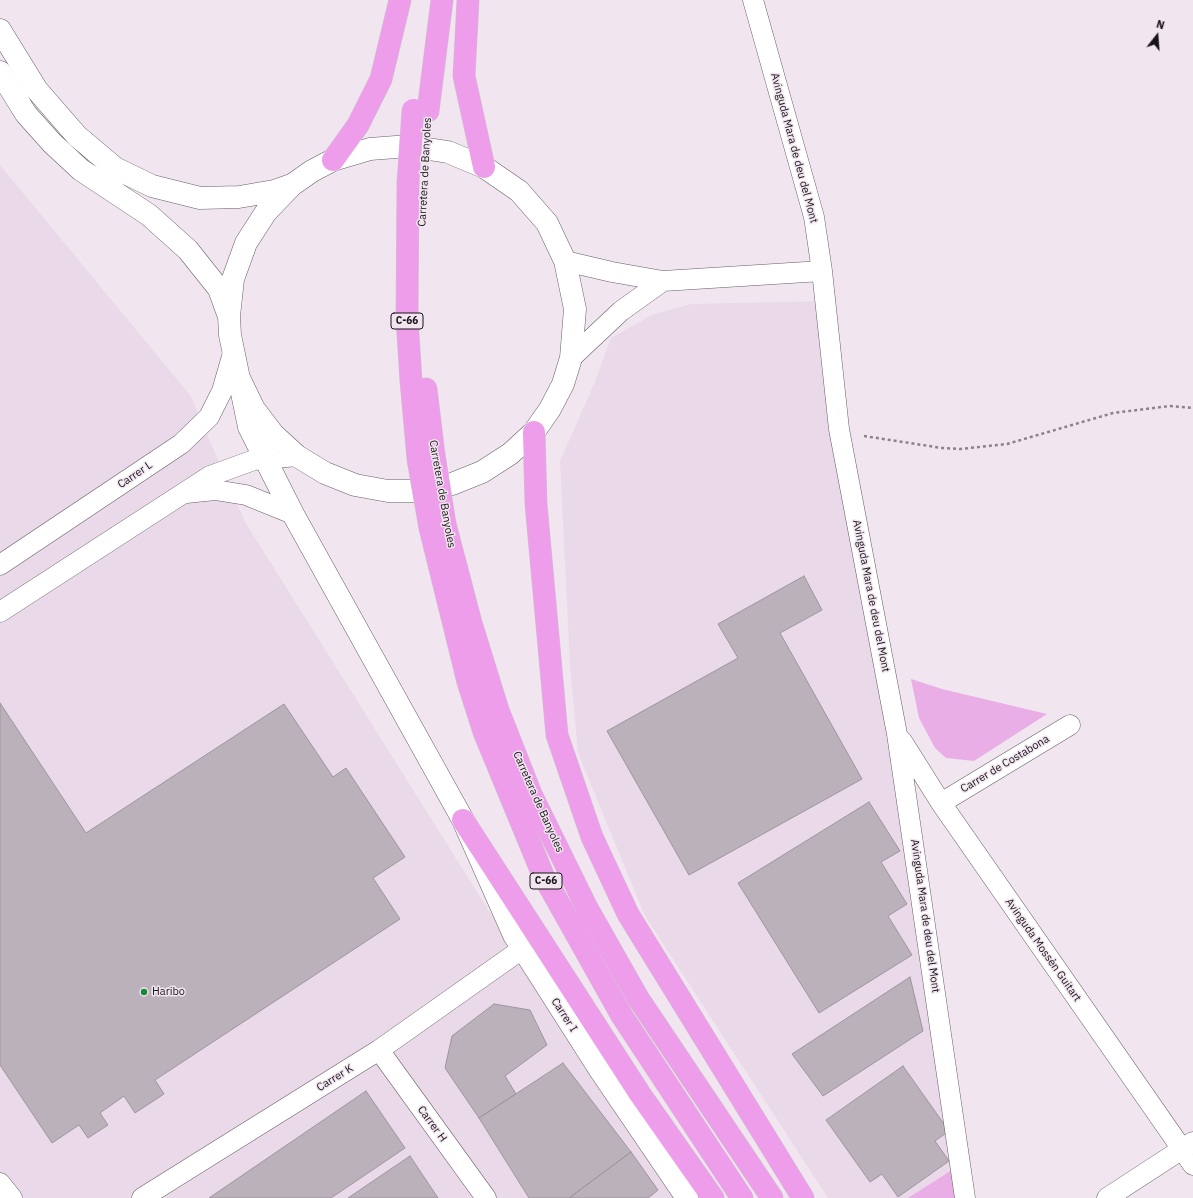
<!DOCTYPE html>
<meta charset="utf-8">
<style>
body{margin:0}
#map{position:relative;width:1193px;height:1198px;overflow:hidden;background:#f1e6f0;font-family:"IBM Plex Sans",sans-serif}
canvas{display:block}
.north{position:absolute;left:1137px;top:16px;width:40px;height:40px;-webkit-text-stroke:3px #f1e6f0;paint-order:stroke;rotate:17deg;font-size:11px;font-weight:700;line-height:16px;text-align:center;color:#171317}
.north::after{content:'';display:block;margin:auto;width:14px;height:18px;background:#171317;clip-path:polygon(50% 0,100% 100%,50% 72%,0 100%)}
</style>
<div id="map">
<canvas width="1193" height="1198"></canvas>
<div class="north">N</div>
</div>
<script>
const ctx = document.querySelector('canvas').getContext('2d');
ctx.lineJoin = 'round';
function paint(path, color) {
  ctx.fillStyle = color;
  ctx.fill(path, 'evenodd');
}
function poly(rows) {
  const path = new Path2D();
  for (const r of rows) {
    path.moveTo(r[0], r[1]);
    for (let i = 2; i < r.length; i += 2) path.lineTo(r[i], r[i + 1]);
  }
  return path;
}
function trace(path, color, width, dash) {
  ctx.strokeStyle = color;
  ctx.lineWidth = width;
  ctx.lineCap = dash ? 'butt' : 'round';
  ctx.setLineDash(dash || []);
  ctx.stroke(path);
}
function drawText(font, color, halo, rows, align = 'center') {
  ctx.font = font + ' "IBM Plex Sans",sans-serif';
  ctx.lineWidth = 3;
  ctx.setLineDash([]);
  ctx.textBaseline = 'middle';
  ctx.strokeStyle = halo;
  ctx.fillStyle = color;
  for (const [text, x, y, turn = 0] of rows) {
    ctx.save();
    ctx.translate(x, y);
    ctx.rotate((+turn || 0) * Math.PI / 180);
    ctx.textAlign = isNaN(turn) ? turn : align;
    if (halo) ctx.strokeText(text, 0, 0);
    ctx.fillText(text, 0, 0);
    ctx.restore();
  }
}
paint(poly([
 [0,165,190,395,245,522,252,533,489,911,682,1198,0,1198],
 [825,301,965,1198,828,1198,645,916,578,753,570,666,560,461,594,384,611,338,652,315,691,304]
]), '#ead9e9');
paint(poly([
 [911,679,942,689,1047,714,974,761,946,758,935,748,919,718],
 [952,1170,956,1198,908,1198]
]), '#e8aee5');
const building = poly([
 [804,576,822,610,780,633,862,779,689,875,607,731,738,658,718,624,804,576],
 [0,703,86,833,284,704,333,777,346,768,405,857,373,878,400,919,155,1080,164,1094,135,1113,124,1096,100,1113,108,1125,88,1138,79,1125,52,1143,0,1065,0,703],
 [869,802,900,851,881,862,907,904,888,916,912,955,819,1013,738,883,869,802],
 [910,977,923,1031,823,1096,792,1054,910,977],
 [494,1004,530,1010,547,1045,505,1076,516,1094,479,1118,445,1068,452,1036,494,1004],
 [563,1063,631,1152,569,1198,529,1198,479,1118,563,1063],
 [903,1066,949,1131,935,1141,949,1161,898,1197,882,1174,870,1182,826,1120,903,1066],
 [366,1091,405,1148,331,1198,209,1198,366,1091],
 [631,1152,658,1190,652,1195,648,1198,569,1198,631,1152],
 [410,1156,438,1198,348,1198,410,1156]
]);
paint(building, '#bbb1bb');
trace(building, '#9f959f', 1);
const street = poly([
 [753,0,814,217,822,271,839,429,897,734,965,1198],
 [565,261,612,272,663,281,822,271],
 [571,358,621,311,663,281],
 [186,493,215,490,246,495,293,514],
 [0,565,181,444,209,417,222,391,233,353],
 [0,612,210,476,254,460,297,456],
 [902,741,941,803,1193,1165],
 [941,803,1070,725],
 [379,1050,486,1198],
 [0,1183,12,1198],
 [142,1198,379,1050,522,949],
 [1107,1198,1193,1142]
]);
const secondary = poly([
 [0,30,37,90,77,136,115,168,152,186,200,198,239,197,274,191,291,185],
 [0,72,26,114,52,143,81,170,149,215,188,250,219,289,228,314],
 [240,380,254,409,273,434,297,456,325,473,355,485,388,491,420,491,452,484,482,472,510,454,534,432,550,409,563,384,571,358,575,309,565,261,547,223,519,191,484,167,448,152,409,146,370,149,333,160,312,171,292,185,266,212,246,243,233,279,229,316,230,335,249,427,293,514,463,820,514,935,600,1070,687,1198]
]);
const highway = poly([
 [468,0,464,76,484,167],
 [428,111,442,0],
 [333,160,358,125,381,79,400,0],
 [408,183,407,319,411,381,418,459],
 [426,389,434,455],
 [534,432,536,504,557,735,592,837,628,914,803,1198],
 [445,524,471,623,498,710,531,794,587,908,638,998,772,1198],
 [430,528,468,682,484,732,543,875,622,1016,742,1198],
 [463,820,640,1094,713,1198]
]);
trace(street, '#675d66', 21);
trace(secondary, '#675d66', 23);
trace(highway, '#cccbcc', 23);
trace(poly([
 [864,436,942,448,960,449,1007,444,1113,413,1170,406,1193,408]
]), '#8a838a', 2.5, [3, 3]);
trace(street, '#fff', 20);
trace(secondary, '#fff', 22);
trace(highway, '#ed9dea', 22);
const highwayBridge = poly([
 [408,183,413,110],
 [434,455,445,524],
 [418,459,430,528]
]);
trace(highwayBridge, '#cccbcc', 23, []);
trace(highwayBridge, '#ed9dea', 22);
for (const [x, y, r, color] of [
 [144,992,4,"#1e863b"]
]) {
  const dot = new Path2D();
  dot.arc(x, y, r, 0, 2 * Math.PI);
  ctx.fillStyle = color;
  ctx.fill(dot);
  trace(dot, '#f1e6f0', 1.5);
}
for (const [x, y, w] of [
 [407,321,32],
 [546,881,32]
]) {
  const box = new Path2D();
  box.roundRect(x - w / 2, y - 8, w, 16, 3);
  ctx.fillStyle = '#f1e6f0';
  ctx.fill(box);
  trace(box, '#171317', 1);
}
drawText('bold 10px', '#171317', null, [
 ["C-66",407,321],
 ["C-66",546,881]
]);
drawText('11px', '#171317', '#f1e6f0', [
 ["Avinguda Mara de deu del Mont",794,148,75],
 ["Carretera de Banyoles",425,172,-87],
 ["Carrer L",135,475,-34],
 ["Carretera de Banyoles",442,494,80],
 ["Avinguda Mara de deu del Mont",871,596,79],
 ["Carrer de Costabona",1005,764,-31],
 ["Carretera de Banyoles",538,802,66],
 ["Avinguda Mara de deu del Mont",925,916,82],
 ["Avinguda Mossèn Guitart",1043,950,55],
 ["Carrer I",564,1015,57],
 ["Carrer K",335,1078,-32],
 ["Carrer H",432,1124,54]
]);
drawText('11px', '#171317', '#f1e6f0', [
 ["Haribo",152,992]
], 'left');
</script>
